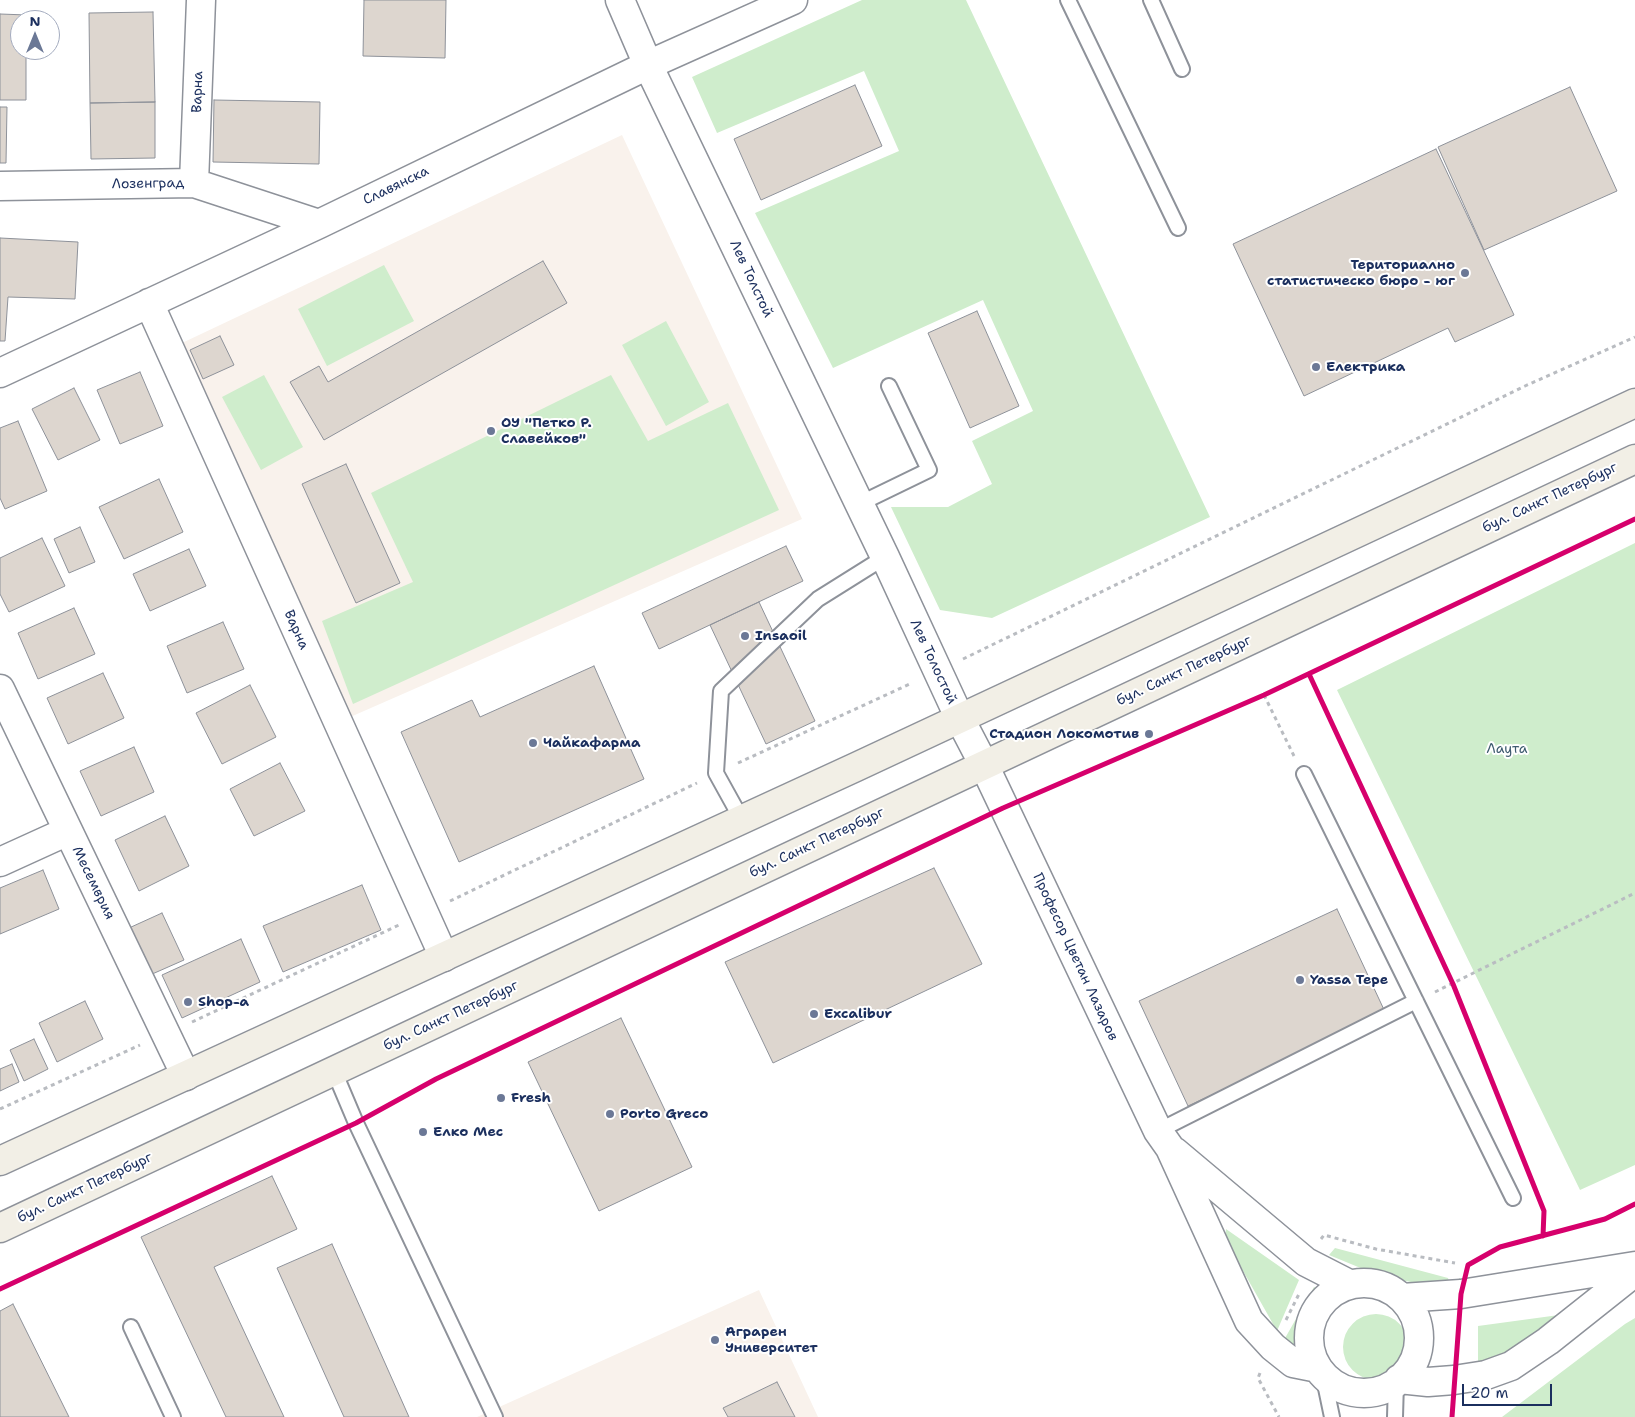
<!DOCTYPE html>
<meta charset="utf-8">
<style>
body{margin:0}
#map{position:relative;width:1635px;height:1417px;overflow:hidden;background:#fff;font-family:"Shantell Sans",sans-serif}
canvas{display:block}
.north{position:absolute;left:10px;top:10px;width:50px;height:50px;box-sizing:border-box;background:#fff;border:1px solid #a4acbf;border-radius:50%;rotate:0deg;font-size:14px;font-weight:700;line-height:20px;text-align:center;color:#1b2f5e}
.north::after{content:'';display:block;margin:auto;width:18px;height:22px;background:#6b7896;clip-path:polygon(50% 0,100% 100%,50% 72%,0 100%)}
.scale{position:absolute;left:1462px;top:1384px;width:90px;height:22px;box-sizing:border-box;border:2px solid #1b2f5e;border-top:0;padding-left:6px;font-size:15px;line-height:18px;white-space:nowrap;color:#1b2f5e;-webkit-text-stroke:4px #fff;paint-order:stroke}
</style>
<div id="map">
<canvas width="1635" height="1417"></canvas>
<div class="north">N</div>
<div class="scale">20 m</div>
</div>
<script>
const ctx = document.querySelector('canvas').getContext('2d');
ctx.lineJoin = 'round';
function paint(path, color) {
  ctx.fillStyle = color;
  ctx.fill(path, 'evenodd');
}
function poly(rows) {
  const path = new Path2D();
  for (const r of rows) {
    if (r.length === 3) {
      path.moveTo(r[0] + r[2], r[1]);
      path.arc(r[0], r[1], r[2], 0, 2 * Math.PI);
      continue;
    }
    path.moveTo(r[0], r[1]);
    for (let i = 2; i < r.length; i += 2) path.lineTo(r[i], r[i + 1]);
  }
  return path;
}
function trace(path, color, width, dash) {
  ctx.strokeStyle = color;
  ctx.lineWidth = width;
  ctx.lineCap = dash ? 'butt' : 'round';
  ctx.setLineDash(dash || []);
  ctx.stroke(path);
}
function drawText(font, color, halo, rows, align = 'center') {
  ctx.font = font + ' "Shantell Sans",sans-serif';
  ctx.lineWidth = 4;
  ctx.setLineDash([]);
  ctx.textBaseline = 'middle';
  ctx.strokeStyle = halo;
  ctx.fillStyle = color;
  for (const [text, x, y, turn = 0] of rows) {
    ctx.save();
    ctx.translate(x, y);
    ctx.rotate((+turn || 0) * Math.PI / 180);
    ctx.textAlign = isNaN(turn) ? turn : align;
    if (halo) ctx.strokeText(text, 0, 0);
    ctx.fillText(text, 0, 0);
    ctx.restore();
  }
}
paint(poly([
 [622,135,802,519,348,718,182,343],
 [759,1290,818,1417,477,1417]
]), '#f9f2ec');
paint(poly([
 [862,0,966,0,1210,517,992,618,940,610,891,507,948,507,992,484,972,441,1033,411,983,300,833,368,755,213,899,151,864,71,717,133,692,77],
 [384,265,414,321,327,366,298,309],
 [666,321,709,402,666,426,622,345],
 [264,375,303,447,261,470,222,397],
 [611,375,648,441,728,403,779,510,353,704,322,621,413,582,371,493],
 [1635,543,1635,1165,1580,1190,1337,690],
 [1226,1229,1299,1280,1277,1331,1225,1239],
 [1335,1248,1448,1278,1452,1290,1380,1276,1329,1255],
 [1314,1287,1325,1292,1307,1317,1301,1348,1284,1340],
 [1376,1347,33],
 [1559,1315,1561,1322,1478,1369,1478,1326],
 [1635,1318,1635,1417,1502,1417,1625,1324]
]), '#cfedcc');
const building = poly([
 [364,0,446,0,445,58,363,56,364,0],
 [153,12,155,102,90,103,89,13,153,12],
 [0,14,27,15,27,20,20,20,20,50,26,50,26,100,0,100,0,14],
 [855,85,882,146,761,200,734,139,855,85],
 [1570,87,1617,191,1484,250,1438,147,1570,87],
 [214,100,320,102,319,164,213,162,214,100],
 [155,102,155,158,91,159,90,103,155,102],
 [0,107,7,107,6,163,0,163,0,107],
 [1436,149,1514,315,1455,342,1448,328,1304,396,1233,244,1436,149],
 [0,238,78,242,75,299,8,297,5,341,0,341,0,238],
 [543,261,567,303,324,440,290,382,319,366,328,382,543,261],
 [977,311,1019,406,970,428,928,333,977,311],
 [220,336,234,365,203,379,190,350,220,336],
 [140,372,163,426,120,444,97,390,140,372],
 [74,388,100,440,58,460,32,409,74,388],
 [18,421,47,491,5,509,0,498,0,428,18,421],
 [346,464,400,583,356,603,302,484,346,464],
 [159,479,183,532,124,559,99,507,159,479],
 [80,527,95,562,69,573,54,539,80,527],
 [42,538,65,586,9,612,0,594,0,558,42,538],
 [786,546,803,581,659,649,642,613,786,546],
 [189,549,206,586,150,611,133,574,189,549],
 [759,602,815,721,766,744,710,625,759,602],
 [74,608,95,654,38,679,18,633,74,608],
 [223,622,244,669,187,693,167,646,223,622],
 [594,666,644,779,459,862,401,732,472,700,480,717,594,666],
 [103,673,124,718,68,744,47,698,103,673],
 [250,685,276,737,222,764,196,713,250,685],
 [134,747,154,792,101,816,80,771,134,747],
 [280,763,305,811,254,836,230,789,280,763],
 [165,816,189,866,139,891,115,840,165,816],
 [934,868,982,964,773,1063,725,962,934,868],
 [43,870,59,909,0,934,0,888,43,870],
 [362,885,381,930,283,972,263,926,362,885],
 [1337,909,1386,1014,1188,1106,1139,1001,1337,909],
 [162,913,184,960,150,975,129,928,162,913],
 [241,939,260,982,182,1018,162,975,241,939],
 [85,1001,103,1039,57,1062,39,1023,85,1001],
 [621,1018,692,1167,599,1211,528,1062,621,1018],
 [34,1039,48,1069,24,1081,10,1050,34,1039],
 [12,1064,19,1082,0,1091,0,1069,12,1064],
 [272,1176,297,1229,214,1267,284,1417,226,1417,141,1237,272,1176],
 [332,1244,409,1417,344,1417,277,1268,332,1244],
 [13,1304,69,1417,0,1417,0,1311,13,1304],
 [777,1382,795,1417,728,1417,723,1408,777,1382]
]);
paint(building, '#ddd6cf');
trace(building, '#8e929a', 1);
const lane = poly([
 [1068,0,1178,228],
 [1151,0,1182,69],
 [859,504,929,470,889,386],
 [1304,774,1513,1198],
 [742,820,716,773,721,691,818,599,885,557],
 [334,1071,356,1123,495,1417],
 [1158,1131,1416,1001],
 [131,1327,173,1417],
 [1323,1374,1332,1417],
 [1395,1417,1396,1382]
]);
const street = poly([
 [194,183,201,0],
 [0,186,194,183,319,224],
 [149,303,444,957],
 [0,373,319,224,648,65,793,0],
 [0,689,186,1076],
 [0,862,68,831]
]);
const secondary = poly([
 [620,0,648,65,885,557,960,719,984,765,1158,1131,1170,1148,1249,1321,1273,1347,1293,1363,1318,1368],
 [1175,1152,1306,1262,1349,1284],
 [1364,1338,55],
 [1402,1298,1461,1294,1635,1266],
 [1399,1379,1428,1382,1454,1380,1486,1375,1511,1366,1548,1341,1635,1272]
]);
const primary = poly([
 [0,1161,856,767,1635,403],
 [0,1228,1635,459]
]);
trace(lane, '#8e929a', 18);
trace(street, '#8e929a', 31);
trace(secondary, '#8e929a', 31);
trace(primary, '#8e929a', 31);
trace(poly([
 [963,659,1525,386,1635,337],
 [1264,695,1294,756],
 [738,763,912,683],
 [450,901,697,783],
 [1435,992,1635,893],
 [192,1022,399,925],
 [0,1109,140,1045],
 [1321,1239,1324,1235,1376,1249,1455,1263],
 [1286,1320,1300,1292],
 [1260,1373,1258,1378,1279,1417]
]), '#b9bcc1', 3, [4, 4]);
trace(lane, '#fff', 14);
trace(street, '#fff', 28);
trace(secondary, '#fff', 28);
trace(primary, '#f2efe6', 28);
trace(poly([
 [1309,674,1453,984,1544,1211,1543,1236],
 [0,1289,356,1123,436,1079,1003,808,1264,695,1635,519],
 [1452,1417,1461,1294,1468,1265,1500,1247,1605,1219,1635,1204]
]), '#d6006c', 5);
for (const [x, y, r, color] of [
 [1465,273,5,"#6b7896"],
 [1316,367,5,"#6b7896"],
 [491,431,5,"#6b7896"],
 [745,636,5,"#6b7896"],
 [1149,734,5,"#6b7896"],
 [533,743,5,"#6b7896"],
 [1300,980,5,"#6b7896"],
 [188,1002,5,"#6b7896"],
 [814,1014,5,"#6b7896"],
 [501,1098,5,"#6b7896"],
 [610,1114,5,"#6b7896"],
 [423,1132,5,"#6b7896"],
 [715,1340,5,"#6b7896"]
]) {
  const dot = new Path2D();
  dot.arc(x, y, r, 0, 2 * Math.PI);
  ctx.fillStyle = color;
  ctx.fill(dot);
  trace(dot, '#fff', 2);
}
drawText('14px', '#1b2f5e', '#fff', [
 ["Варна",198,92,-88],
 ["Лозенград",148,184,-1],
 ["Славянска",396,186,-26],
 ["Лев Толстой",751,279,65],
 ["бул. Санкт Петербург",1550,498,-25],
 ["Варна",296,630,66],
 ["Лев Толостой",933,662,65],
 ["бул. Санкт Петербург",1184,671,-25],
 ["бул. Санкт Петербург",817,843,-25],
 ["Месемврия",93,883,64],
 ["Професор Цветан Лазаров",1075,957,65],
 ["бул. Санкт Петербург",451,1016,-25],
 ["бул. Санкт Петербург",85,1188,-25]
]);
drawText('bold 14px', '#1b2f5e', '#fff', [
 ["Териториално",1455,265,"right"],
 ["статистическо бюро - юг",1455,281,"right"],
 ["Електрика",1326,367],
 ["ОУ \"Петко Р.",501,423],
 ["Славейков\"",501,439],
 ["Insaoil",755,636],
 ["Стадион Локомотив",1139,734,"right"],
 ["Чайкафарма",543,743],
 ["Yassa Tepe",1310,980],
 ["Shop-a",198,1002],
 ["Excalibur",824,1014],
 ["Fresh",511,1098],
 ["Porto Greco",620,1114],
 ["Елко Мес",433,1132],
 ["Аграрен",725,1332],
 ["Университет",725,1348]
], 'left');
drawText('14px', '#3e5b6f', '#fff', [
 ["Лаута",1507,749]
]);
</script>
